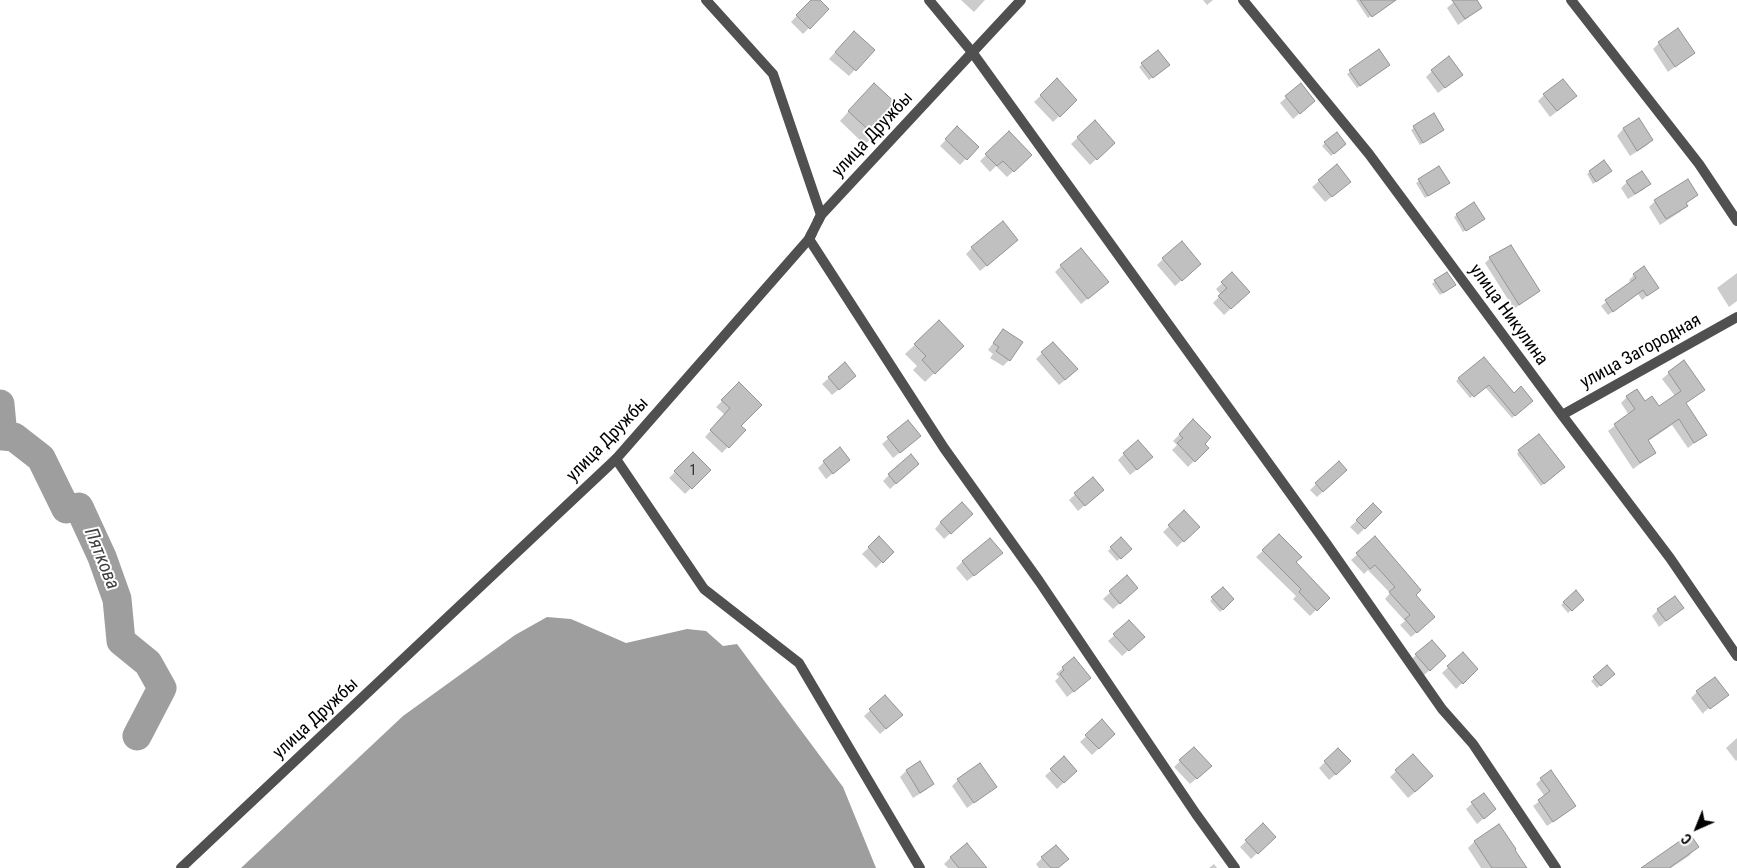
<!DOCTYPE html>
<meta charset="utf-8">
<style>
body{margin:0}
#map{position:relative;width:1737px;height:868px;overflow:hidden;background:#fff;font-family:"Roboto Condensed",sans-serif}
canvas{display:block}
.north{position:absolute;left:1672px;top:803px;width:50px;height:50px;-webkit-text-stroke:4px #fff;paint-order:stroke;rotate:224deg;font-size:14px;font-weight:700;line-height:20px;text-align:center;color:#000}
.north::after{content:'';display:block;margin:auto;width:18px;height:22px;background:#000;clip-path:polygon(50% 0,100% 100%,50% 72%,0 100%)}
</style>
<div id="map">
<canvas width="1737" height="868"></canvas>
<div class="north">С</div>
</div>
<script>
const ctx = document.querySelector('canvas').getContext('2d');
ctx.lineJoin = 'round';
function paint(path, color) {
  ctx.fillStyle = color;
  ctx.fill(path, 'evenodd');
}
function poly(rows) {
  const path = new Path2D();
  for (const r of rows) {
    path.moveTo(r[0], r[1]);
    for (let i = 2; i < r.length; i += 2) path.lineTo(r[i], r[i + 1]);
  }
  return path;
}
function trace(path, color, width, dash) {
  ctx.strokeStyle = color;
  ctx.lineWidth = width;
  ctx.lineCap = dash ? 'butt' : 'round';
  ctx.setLineDash(dash || []);
  ctx.stroke(path);
}
function drawText(font, color, halo, rows, align = 'center') {
  ctx.font = font + ' "Roboto Condensed",sans-serif';
  ctx.lineWidth = 4;
  ctx.setLineDash([]);
  ctx.textBaseline = 'middle';
  ctx.strokeStyle = halo;
  ctx.fillStyle = color;
  for (const [text, x, y, turn = 0] of rows) {
    ctx.save();
    ctx.translate(x, y);
    ctx.rotate((+turn || 0) * Math.PI / 180);
    ctx.textAlign = isNaN(turn) ? turn : align;
    if (halo) ctx.strokeText(text, 0, 0);
    ctx.fillText(text, 0, 0);
    ctx.restore();
  }
}
paint(poly([
 [547,617,571,619,626,643,687,629,706,631,723,646,737,644,843,787,876,868,241,868,403,716,515,635]
]), '#9e9e9e');
paint(poly([
 [812,0,818,0,828,9,803,34,791,22],
 [961,0,985,0,974,12],
 [1203,0,1213,0,1207,5],
 [1356,0,1395,0,1368,18],
 [1456,0,1476,0,1481,8,1458,25,1447,8],
 [847,39,873,50,849,76,829,59],
 [1659,43,1694,53,1668,72,1653,49],
 [1379,51,1389,65,1357,88,1347,74],
 [1158,52,1165,68,1149,80,1139,67],
 [1432,71,1461,75,1438,93,1426,77],
 [1057,80,1076,100,1053,122,1034,102],
 [1300,85,1307,107,1293,119,1280,103],
 [864,94,874,135,865,145,840,121],
 [1544,95,1569,102,1550,117,1538,101],
 [1433,115,1440,132,1420,145,1411,130],
 [1639,120,1652,140,1646,146,1630,156,1617,136,1623,129],
 [1095,122,1107,149,1090,165,1071,144],
 [957,128,977,147,960,165,940,146],
 [1009,133,1030,155,1007,177,996,166,990,172,980,161],
 [1325,143,1342,147,1331,156,1322,146],
 [1439,168,1445,186,1425,198,1416,183],
 [1590,172,1607,174,1593,184,1587,174],
 [1319,181,1343,188,1325,202,1312,187],
 [1627,182,1649,184,1643,190,1628,199,1621,188],
 [1696,195,1685,204,1686,206,1680,212,1660,225,1649,207,1655,201],
 [1474,204,1480,221,1463,232,1454,217],
 [1011,246,980,271,966,254,972,248],
 [1490,258,1538,291,1514,309,1485,263],
 [1163,259,1193,270,1175,286,1157,265],
 [1061,266,1101,288,1081,304,1055,272],
 [1737,273,1737,301,1729,307,1717,288],
 [1232,274,1248,292,1224,315,1213,303,1221,295,1216,289],
 [1634,275,1657,288,1642,300,1638,294,1608,315,1601,306,1631,283,1629,280],
 [1435,281,1451,287,1440,295,1432,284],
 [939,322,962,346,925,382,913,370,917,366,905,354],
 [1003,330,1009,360,1003,366,990,358,993,354,988,350],
 [1042,353,1070,376,1059,385,1036,359],
 [1483,359,1514,395,1532,401,1512,418,1485,387,1470,398,1456,381],
 [845,364,848,382,832,395,822,384],
 [1669,373,1703,389,1685,404,1705,435,1688,448,1672,425,1647,442,1655,453,1633,469,1608,431,1629,415,1621,403,1627,397,1658,407,1675,396,1662,379],
 [739,384,740,426,744,430,722,453,705,437,725,415,716,407],
 [908,421,913,442,893,458,882,444],
 [1193,421,1203,444,1207,448,1188,467,1172,450,1177,445,1173,441],
 [1519,451,1561,470,1541,486,1517,454],
 [693,454,709,470,685,494,669,478],
 [1124,454,1145,463,1130,475,1118,460],
 [824,462,842,466,826,479,818,468],
 [911,470,890,489,883,481,889,475],
 [1339,476,1317,497,1310,490,1316,484],
 [1093,478,1096,496,1078,511,1069,500],
 [1373,505,1381,512,1358,535,1350,527],
 [1184,512,1198,527,1177,547,1163,532],
 [965,520,944,539,935,529,941,522],
 [1279,536,1295,562,1328,598,1310,616,1293,599,1296,596,1256,557],
 [879,538,892,552,876,568,862,554],
 [1121,538,1131,549,1117,561,1108,551],
 [1375,538,1414,595,1428,623,1411,637,1400,625,1405,621,1385,599,1390,593,1368,570,1364,574,1351,560],
 [995,559,967,581,956,568,962,562],
 [1127,577,1130,594,1113,609,1103,599],
 [1223,588,1233,599,1220,612,1210,601],
 [1576,592,1582,600,1568,613,1561,605],
 [1682,608,1659,627,1652,616,1658,610],
 [1129,622,1143,637,1122,656,1108,641],
 [1463,653,1477,669,1456,689,1442,673],
 [1416,655,1439,662,1423,676,1410,661],
 [1073,659,1083,684,1067,697,1055,681,1059,677,1056,674],
 [1607,667,1613,674,1597,688,1591,681],
 [1697,692,1722,698,1704,712,1703,714,1691,698],
 [885,697,895,721,880,734,864,716],
 [1102,721,1114,734,1092,755,1080,742],
 [1737,738,1737,760,1736,761,1726,748],
 [1064,758,1076,771,1057,789,1045,776],
 [1180,761,1204,772,1190,784,1174,767],
 [1325,762,1343,768,1329,780,1319,768],
 [920,763,932,784,926,790,913,798,900,777,906,771],
 [1396,771,1426,783,1408,798,1390,777],
 [1541,779,1569,811,1547,826,1533,806,1545,797,1536,784],
 [958,780,995,787,967,808,952,786],
 [1483,794,1488,815,1477,824,1466,809],
 [1263,825,1274,837,1251,859,1240,847],
 [1499,826,1513,850,1525,868,1481,868,1468,848,1474,842],
 [1697,847,1689,856,1671,868,1643,868],
 [950,858,983,868,948,868,944,864],
 [1042,858,1057,868,1039,868,1036,864],
 [1214,864,1217,868,1209,868]
]), '#0003');
trace(poly([
 [0,404,3,436,14,437,41,458,66,509,79,507,102,557,117,599,121,641,148,663,162,688,137,736]
]), '#9e9e9e', 29);
const building = poly([
 [811,0,820,0,829,9,810,29,796,15,811,0],
 [1360,0,1396,0,1372,17,1360,0],
 [1452,0,1477,0,1482,8,1465,19,1452,0],
 [1678,28,1695,53,1675,67,1658,42,1678,28],
 [854,31,875,50,856,71,835,52,854,31],
 [1379,49,1390,65,1360,86,1349,70,1379,49],
 [1158,50,1170,65,1153,78,1141,63,1158,50],
 [1449,56,1463,75,1445,88,1431,70,1449,56],
 [1057,78,1077,100,1060,117,1040,95,1057,78],
 [1563,79,1577,96,1557,111,1543,94,1563,79],
 [874,83,901,108,875,136,848,111,874,83],
 [1301,83,1315,101,1300,114,1285,96,1301,83],
 [1434,113,1444,130,1423,143,1413,126,1434,113],
 [1639,118,1653,140,1637,151,1623,128,1639,118],
 [1095,120,1115,143,1097,160,1077,137,1095,120],
 [957,126,979,147,967,160,945,139,957,126],
 [1009,131,1032,155,1014,172,1003,161,997,166,985,154,1009,131],
 [1337,132,1346,144,1334,154,1324,142,1337,132],
 [1604,160,1612,171,1596,182,1589,171,1604,160],
 [1337,164,1351,182,1332,197,1318,180,1337,164],
 [1439,166,1450,183,1428,196,1418,179,1439,166],
 [1642,171,1651,184,1635,194,1626,181,1642,171],
 [1688,179,1698,195,1686,203,1688,206,1666,219,1654,200,1688,179],
 [1474,202,1485,219,1466,231,1456,214,1474,202],
 [1003,221,1018,240,987,266,971,247,1003,221],
 [1182,241,1201,264,1182,281,1162,258,1182,241],
 [1511,245,1540,291,1519,305,1489,257,1511,245],
 [1081,248,1109,282,1088,299,1060,265,1081,248],
 [1644,266,1659,288,1647,296,1643,290,1613,312,1605,300,1636,278,1633,274,1644,266],
 [1232,272,1250,292,1231,309,1218,296,1227,288,1221,282,1232,272],
 [1447,272,1456,285,1443,293,1434,280,1447,272],
 [939,320,964,346,935,374,922,360,926,356,914,344,939,320],
 [1003,329,1023,342,1010,361,996,351,999,347,993,343,1003,329],
 [1053,342,1078,369,1065,380,1041,352,1053,342],
 [1484,357,1514,393,1521,386,1533,401,1515,416,1489,385,1474,397,1458,378,1484,357],
 [1684,360,1705,390,1686,403,1707,435,1694,443,1679,419,1648,440,1656,453,1640,463,1614,424,1635,409,1626,396,1637,389,1645,401,1652,396,1659,406,1681,391,1668,372,1684,360],
 [845,362,856,376,839,390,828,377,845,362],
 [739,382,762,405,741,426,746,430,729,448,710,430,730,408,721,400,739,382],
 [1193,419,1211,437,1205,444,1209,448,1195,462,1177,443,1183,438,1179,434,1193,419],
 [908,420,921,436,900,453,887,437,908,420],
 [1539,434,1565,467,1544,484,1518,450,1539,434],
 [1138,440,1153,457,1137,470,1123,453,1138,440],
 [840,447,850,460,833,474,823,461,840,447],
 [693,452,711,470,692,489,674,471,693,452],
 [911,454,919,464,896,484,888,474,911,454],
 [1339,461,1347,470,1323,492,1315,483,1339,461],
 [1093,477,1104,490,1085,506,1074,493,1093,477],
 [962,502,973,514,951,534,940,522,962,502],
 [1373,503,1382,512,1365,529,1356,520,1373,503],
 [1184,510,1200,527,1184,542,1168,525,1184,510],
 [1279,534,1302,557,1296,562,1330,598,1317,611,1299,592,1301,589,1262,550,1279,534],
 [879,536,894,552,883,563,868,547,879,536],
 [1375,536,1421,590,1416,595,1435,617,1417,633,1405,619,1410,615,1389,592,1395,587,1375,565,1370,569,1356,553,1375,536],
 [1121,537,1132,549,1121,559,1110,547,1121,537],
 [990,538,1003,553,974,576,962,561,990,538],
 [1127,575,1138,588,1120,604,1109,591,1127,575],
 [1223,587,1234,599,1223,610,1211,597,1223,587],
 [1576,590,1584,600,1572,611,1563,602,1576,590],
 [1675,596,1684,608,1666,621,1657,609,1675,596],
 [1129,620,1145,637,1129,651,1113,634,1129,620],
 [1432,640,1446,656,1430,671,1415,654,1432,640],
 [1463,652,1478,669,1463,684,1447,666,1463,652],
 [1074,657,1091,678,1074,692,1060,674,1064,670,1062,667,1074,657],
 [1607,665,1615,674,1601,686,1593,677,1607,665],
 [1715,677,1729,695,1710,709,1696,691,1715,677],
 [885,695,903,715,886,729,869,709,885,695],
 [1102,719,1115,734,1099,749,1085,735,1102,719],
 [1194,747,1212,766,1197,779,1179,760,1194,747],
 [1338,748,1351,761,1336,775,1324,761,1338,748],
 [1413,754,1433,776,1415,792,1395,770,1413,754],
 [1064,756,1077,771,1064,783,1050,769,1064,756],
 [920,761,934,784,920,793,906,770,920,761],
 [980,763,997,787,974,803,957,779,980,763],
 [1551,770,1576,806,1553,822,1538,800,1550,791,1540,778,1551,770],
 [1484,793,1496,809,1484,819,1471,802,1484,793],
 [1263,823,1276,837,1258,854,1245,840,1263,823],
 [1499,824,1516,849,1515,850,1527,868,1492,868,1474,841,1499,824],
 [1690,834,1699,847,1669,868,1641,868,1690,834],
 [967,843,987,868,959,868,950,857,967,843],
 [1056,845,1069,859,1058,868,1051,868,1041,857,1056,845]
]);
paint(building, '#c0c0c0');
trace(building, '#949494', 1);
trace(poly([
 [706,0,773,74,821,215,818,221],
 [929,0,972,52,1326,543,1442,709,1473,744,1556,868],
 [1243,0,1369,154,1562,415,1670,558,1737,656],
 [1571,0,1699,164,1737,221],
 [812,233,809,239,944,448,1039,581,1196,814,1235,868],
 [1562,415,1737,317],
 [616,459,704,589,799,663,920,868]
]), '#505050', 10);
trace(poly([
 [181,868,616,459,809,239,821,215,1021,0]
]), '#505050', 10);
drawText('15px', '#303030', null, [
 ["1",693,471]
]);
drawText('18px', '#000', '#fff', [
 ["улица Дружбы",873,135,-47],
 ["улица Никулина",1508,315,54],
 ["улица Загородная",1641,352,-29],
 ["улица Дружбы",608,440,-46],
 ["улица Дружбы",316,719,-43]
]);
drawText('italic 19px', '#3f3f3f', '#fff', [
 ["Пяткова",101,559,68]
]);
</script>
